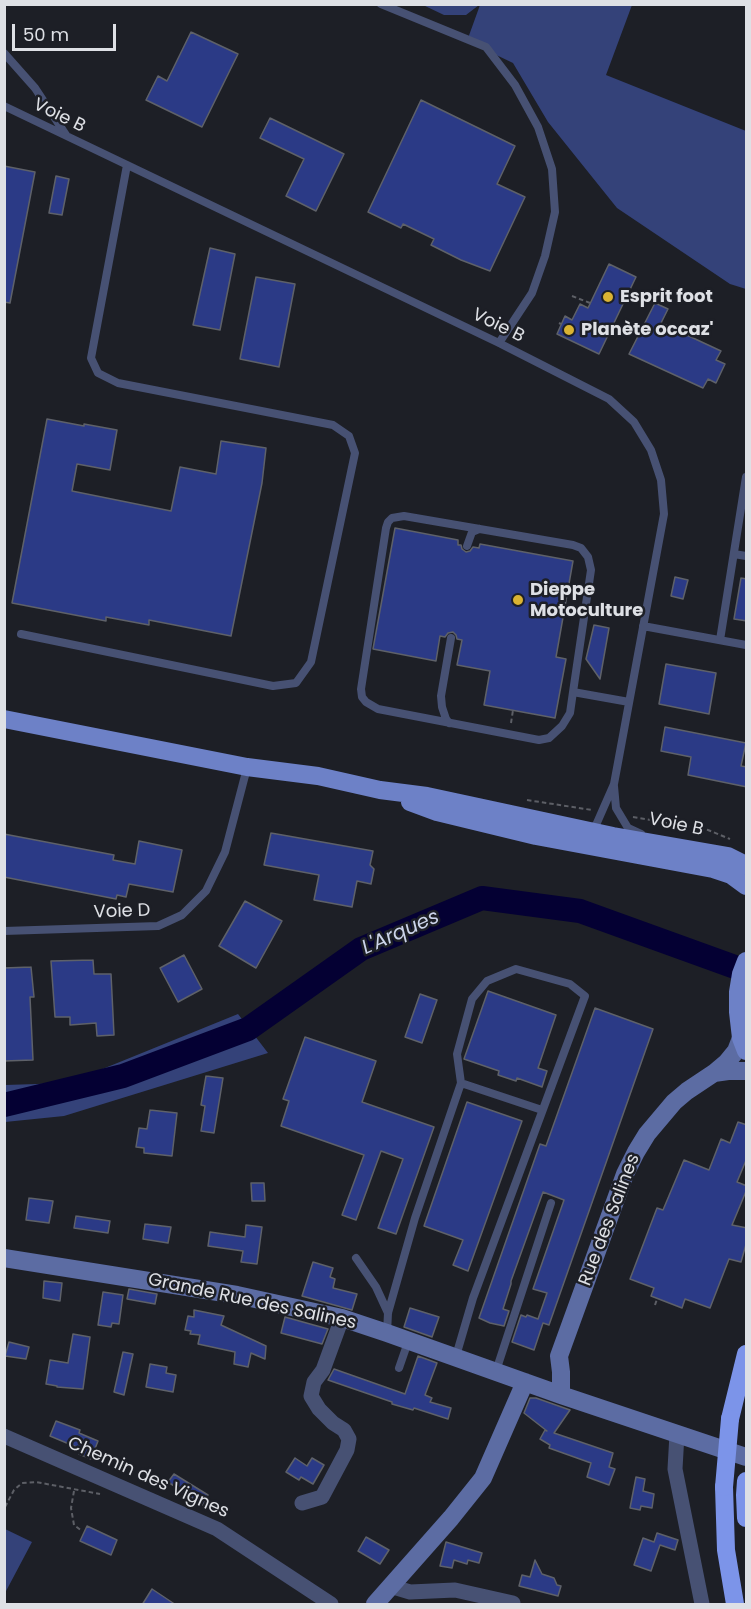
<!DOCTYPE html>
<meta charset="utf-8">
<style>
body{margin:0}
#map{position:relative;width:751px;height:1609px;overflow:hidden;background:#1d1f26;font-family:Poppins,sans-serif}
canvas{display:block}
.frame{position:absolute;inset:0;border:6px solid #dee0e5;pointer-events:none}
.scale{position:absolute;left:12px;top:24px;width:104px;height:27px;box-sizing:border-box;border:3px solid #dee0e5;border-top:0;padding-left:8px;font-size:18px;line-height:21px;white-space:nowrap;color:#dee0e5;-webkit-text-stroke:4px #1d1f26;paint-order:stroke}
</style>
<div id="map">
<canvas width="751" height="1609"></canvas>
<div class="frame"></div>
<div class="scale">50 m</div>
</div>
<script>
const ctx = document.querySelector('canvas').getContext('2d');
ctx.lineJoin = 'round';
function paint(path, color) {
  ctx.fillStyle = color;
  ctx.fill(path, 'evenodd');
}
function poly(rows) {
  const path = new Path2D();
  for (const r of rows) {
    path.moveTo(r[0], r[1]);
    for (let i = 2; i < r.length; i += 2) path.lineTo(r[i], r[i + 1]);
  }
  return path;
}
function trace(path, color, width, dash) {
  ctx.strokeStyle = color;
  ctx.lineWidth = width;
  ctx.lineCap = dash ? 'butt' : 'round';
  ctx.setLineDash(dash || []);
  ctx.stroke(path);
}
function drawText(font, color, halo, rows, align = 'center') {
  ctx.font = font + ' Poppins,sans-serif';
  ctx.lineWidth = 5;
  ctx.setLineDash([]);
  ctx.textBaseline = 'middle';
  ctx.strokeStyle = halo;
  ctx.fillStyle = color;
  for (const [text, x, y, turn = 0] of rows) {
    ctx.save();
    ctx.translate(x, y);
    ctx.rotate((+turn || 0) * Math.PI / 180);
    ctx.textAlign = isNaN(turn) ? turn : align;
    if (halo) ctx.strokeText(text, 0, 0);
    ctx.fillText(text, 0, 0);
    ctx.restore();
  }
}
paint(poly([
 [423,5,479,5,466,15,444,15],
 [480,5,632,5,606,75,746,131,746,289,730,284,617,208,548,122,513,63,467,41],
 [238,1014,268,1053,64,1116,5,1122,5,1085,68,1083],
 [5,1529,32,1542,5,1593]
]), '#344279');
trace(poly([
 [4,1105,123,1076,248,1029,361,949,482,898,580,911,746,971]
]), '#040033', 24);
const building = poly([
 [191,32,238,54,202,127,146,100,158,76,167,81,191,32],
 [421,100,515,146,497,184,525,197,490,271,461,260,431,245,434,239,403,224,401,228,368,212,421,100],
 [270,118,344,154,316,211,286,196,304,159,260,138,270,118],
 [4,166,35,172,10,303,4,302,4,166],
 [56,176,69,179,62,215,49,213,56,176],
 [210,248,235,254,220,330,193,325,210,248],
 [609,264,636,277,599,354,557,334,565,316,572,320,580,304,588,308,609,264],
 [256,277,295,284,279,367,240,359,256,277],
 [655,303,668,309,661,323,721,351,716,360,725,364,716,383,708,379,703,388,629,354,655,303],
 [47,419,84,426,84,424,117,430,110,470,77,464,72,491,171,511,180,467,216,474,221,441,266,448,262,483,231,636,149,620,149,625,106,617,106,621,12,603,47,419],
 [395,528,458,540,458,545,461,545,462,549,466,552,470,551,473,547,479,548,480,544,573,561,556,657,566,659,555,718,484,705,490,671,457,665,462,640,457,639,456,635,453,632,448,633,445,637,440,636,436,661,373,649,395,528],
 [675,577,688,580,683,599,671,596,675,577],
 [741,578,747,579,747,621,734,619,741,578],
 [594,625,609,628,600,679,586,659,594,625],
 [666,664,716,673,709,714,659,704,666,664],
 [665,727,746,743,741,766,747,767,747,787,688,775,691,757,661,751,665,727],
 [271,833,373,851,370,865,374,869,371,884,357,881,352,907,314,900,319,875,264,865,271,833],
 [4,834,114,855,113,860,135,864,139,841,182,850,173,892,129,884,126,897,117,895,116,899,4,877,4,834],
 [245,901,282,921,256,968,219,946,245,901],
 [184,955,202,989,178,1002,160,968,184,955],
 [93,960,94,974,111,974,114,1035,97,1036,96,1023,70,1025,70,1017,55,1017,51,961,93,960],
 [31,967,34,997,30,997,33,1060,4,1061,4,968,31,967],
 [488,991,556,1015,538,1068,547,1071,542,1087,517,1078,516,1081,498,1075,499,1071,464,1059,488,991],
 [420,994,437,1000,422,1043,405,1037,420,994],
 [595,1008,653,1029,549,1325,543,1323,534,1350,512,1342,521,1315,526,1317,527,1315,538,1319,547,1293,533,1289,564,1200,543,1192,511,1281,511,1284,503,1309,509,1311,504,1326,490,1323,479,1318,540,1144,546,1146,595,1008],
 [305,1037,376,1061,362,1102,434,1127,396,1234,378,1228,403,1159,381,1151,356,1220,342,1215,364,1155,281,1126,289,1101,283,1099,305,1037],
 [206,1076,223,1078,214,1133,201,1131,205,1106,201,1105,206,1076],
 [467,1102,522,1121,468,1271,453,1265,463,1240,424,1226,467,1102],
 [150,1110,177,1113,172,1156,144,1153,144,1148,136,1147,139,1128,147,1129,150,1110],
 [738,1122,747,1125,747,1158,737,1182,747,1186,747,1189,732,1225,747,1228,747,1241,741,1262,729,1259,710,1308,685,1299,682,1308,651,1296,654,1288,630,1279,657,1208,663,1210,684,1160,709,1170,721,1139,730,1143,738,1122],
 [251,1183,264,1183,265,1201,252,1201,251,1183],
 [29,1198,53,1201,49,1223,26,1220,29,1198],
 [76,1216,110,1221,108,1233,74,1228,76,1216],
 [145,1224,171,1227,168,1243,143,1239,145,1224],
 [246,1225,262,1227,257,1264,241,1262,243,1251,208,1246,210,1232,245,1237,246,1225],
 [313,1262,333,1268,330,1277,335,1279,333,1288,357,1294,352,1310,302,1296,313,1262],
 [44,1281,62,1283,60,1301,43,1298,44,1281],
 [129,1289,157,1294,155,1304,127,1299,129,1289],
 [103,1292,123,1295,119,1324,112,1323,111,1327,98,1325,103,1292],
 [410,1308,439,1317,432,1337,404,1327,410,1308],
 [194,1310,224,1316,221,1325,266,1346,265,1359,251,1353,248,1367,234,1364,235,1352,198,1344,200,1335,190,1334,191,1331,185,1330,188,1316,194,1317,194,1310],
 [285,1317,328,1329,322,1344,281,1333,285,1317],
 [73,1334,90,1337,83,1389,57,1387,57,1386,46,1384,50,1360,68,1363,73,1334],
 [9,1342,29,1347,26,1359,5,1356,9,1342],
 [123,1352,133,1354,124,1395,114,1392,123,1352],
 [418,1356,437,1363,425,1395,432,1398,430,1402,451,1408,448,1419,414,1408,413,1410,392,1404,392,1402,328,1380,334,1369,405,1394,418,1356],
 [150,1364,167,1367,166,1373,176,1375,173,1392,146,1387,150,1364],
 [530,1398,536,1398,570,1410,554,1433,613,1453,609,1467,615,1469,609,1485,587,1477,591,1463,549,1448,550,1445,540,1439,545,1430,547,1431,524,1413,530,1398],
 [56,1421,80,1430,79,1433,98,1441,91,1459,79,1454,81,1449,50,1436,56,1421],
 [295,1458,307,1466,312,1458,324,1465,313,1484,301,1477,299,1480,286,1472,295,1458],
 [174,1474,208,1495,203,1505,168,1482,174,1474],
 [636,1477,645,1479,643,1491,654,1494,652,1508,641,1506,640,1510,630,1508,636,1477],
 [87,1526,117,1540,111,1555,80,1541,87,1526],
 [657,1533,678,1540,675,1550,660,1545,651,1571,634,1565,643,1538,654,1542,657,1533],
 [366,1537,389,1550,380,1564,358,1551,366,1537],
 [446,1542,482,1553,479,1563,468,1560,467,1564,454,1560,452,1568,440,1566,446,1542],
 [535,1560,542,1574,554,1578,557,1585,561,1586,558,1596,519,1586,522,1575,530,1577,535,1560],
 [152,1589,176,1605,142,1605,152,1589]
]);
paint(building, '#2b3a86');
trace(building, '#5e6169', 1.5);
trace(poly([
 [572,296,590,303],
 [559,323,561,324],
 [511,723,513,710],
 [527,800,592,810],
 [633,817,708,830,730,839],
 [655,1305,657,1299],
 [74,1491,71,1508,74,1525,82,1531],
 [5,1507,14,1490,22,1483,36,1482,100,1494]
]), '#5d5f66', 2, [4.5, 3]);
trace(poly([
 [381,4,486,47,515,85,538,127,552,169,555,212,545,256,532,293,499,343],
 [4,53,35,88,66,135],
 [4,106,499,343,609,399,634,422,651,450,661,480,664,514,614,784,596,825,591,828],
 [467,546,472,532,479,529],
 [734,554,746,556],
 [643,626,746,645],
 [21,634,273,686,296,683,311,662,355,453,349,436,333,425,118,383,98,373,91,358,127,165],
 [720,640,746,477],
 [573,692,570,713,562,726,549,738,539,740,378,709,366,702,362,697,361,689,386,528,388,522,392,518,404,516,573,545,581,548,588,557,591,570,573,692,629,702],
 [449,723,446,719,442,707,441,696,451,638],
 [614,786,616,808,628,828,641,834],
 [4,931,158,926,182,915,206,891,225,852,247,768],
 [461,1083,542,1110],
 [356,1258,376,1287,388,1313],
 [387,1333,388,1313,415,1218,461,1083,457,1054,472,999,487,981,516,969,570,984,585,996,473,1298,456,1356],
 [399,1368,408,1342],
 [496,1371,551,1203]
]), '#475173', 8);
trace(poly([
 [677,1434,675,1469,702,1604],
 [4,1436,217,1529,331,1604],
 [302,1503,322,1497,347,1450,349,1439,344,1430,333,1423,319,1409,311,1396,314,1382,323,1370,342,1318],
 [390,1586,410,1592,455,1590,513,1603]
]), '#475173', 15);
trace(poly([
 [714,1073,728,1071,746,1071],
 [4,1258,237,1295,342,1318,387,1333,561,1395,746,1457],
 [561,1395,561,1372,559,1356,625,1174,636,1152,647,1134,674,1102,687,1091,714,1073,727,1062,736,1051,741,1038],
 [375,1604,451,1518,483,1478,525,1382]
]), '#5c6ca3', 18);
trace(poly([
 [4,719,247,767,318,776,380,790,427,796,613,836,728,856,746,865],
 [410,802,437,812,536,836,713,869,731,875,746,886],
 [746,961,741,974,738,992,738,1012,741,1038,746,1051]
]), '#6d81c7', 18);
trace(poly([
 [730,1419,746,1354],
 [746,1481,745,1495,746,1518],
 [724,1487,726,1550,735,1604]
]), '#7c94e9', 18);
trace(poly([
 [724,1487,730,1419]
]), '#7c94e9', 18);
for (const [x, y, r, color] of [
 [608,297,6,"#dab333"],
 [569,330,6,"#dab333"],
 [518,600,6,"#dab333"]
]) {
  const dot = new Path2D();
  dot.arc(x, y, r, 0, 2 * Math.PI);
  ctx.fillStyle = color;
  ctx.fill(dot);
  trace(dot, '#1d1f26', 2);
}
drawText('18px', '#dee0e5', '#1d1f26', [
 ["Voie B",59,116,26],
 ["Voie B",498,326,26],
 ["Voie B",676,825,12],
 ["Voie D",122,912,-2],
 ["Rue des Salines",610,1220,-69],
 ["Grande Rue des Salines",252,1302,12],
 ["Chemin des Vignes",148,1478,24]
]);
drawText('bold 18px', '#dee0e5', '#1d1f26', [
 ["Esprit foot",620,297],
 ["Planète occaz'",581,330],
 ["Dieppe",530,590],
 ["Motoculture",530,611]
], 'left');
drawText('italic 20px', '#ccd4ea', '#1d1f26', [
 ["L'Arques",401,933,-24]
]);
</script>
